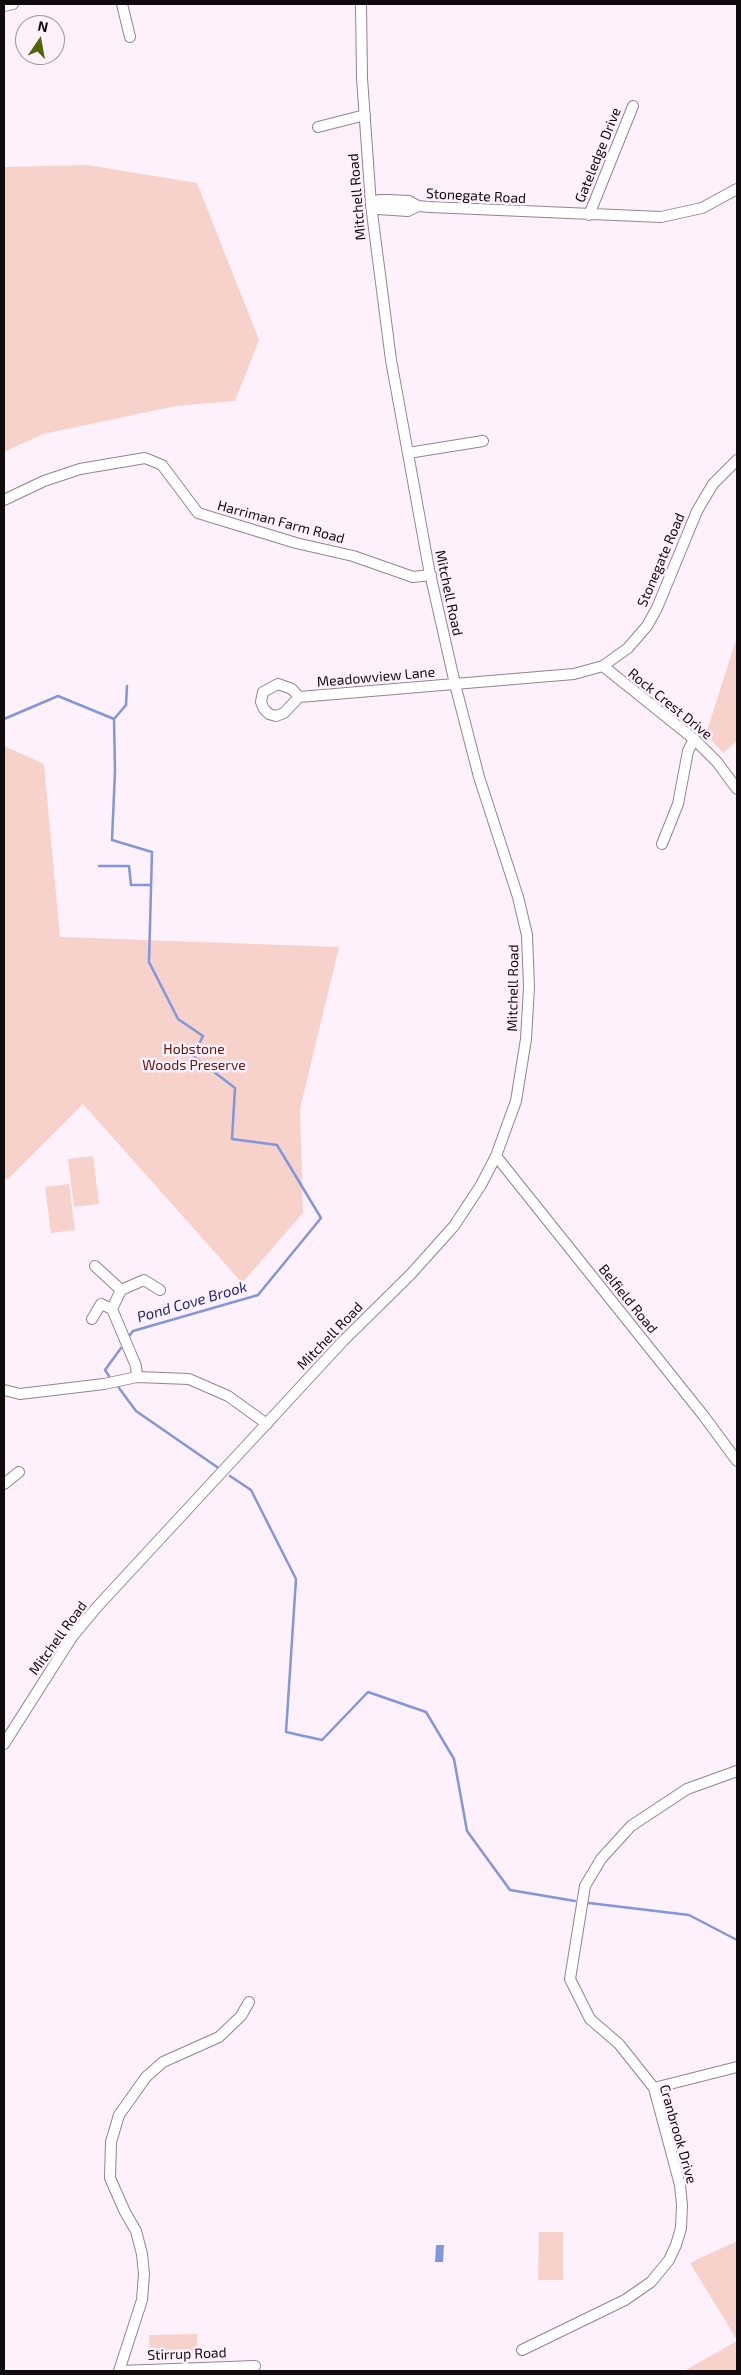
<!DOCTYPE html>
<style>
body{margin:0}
#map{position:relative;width:741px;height:2375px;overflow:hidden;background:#fef1fc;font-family:"Exo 2",sans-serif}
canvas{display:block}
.frame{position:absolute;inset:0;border:5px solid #110b10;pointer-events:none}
.north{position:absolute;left:15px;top:15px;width:50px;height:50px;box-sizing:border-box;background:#fef1fc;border:1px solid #9f959e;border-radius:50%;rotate:12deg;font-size:14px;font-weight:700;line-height:20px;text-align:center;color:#110b10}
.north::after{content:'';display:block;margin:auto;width:18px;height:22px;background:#50640e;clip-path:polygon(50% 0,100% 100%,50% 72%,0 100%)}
</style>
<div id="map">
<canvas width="741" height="2375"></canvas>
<div class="frame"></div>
<div class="north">N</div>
</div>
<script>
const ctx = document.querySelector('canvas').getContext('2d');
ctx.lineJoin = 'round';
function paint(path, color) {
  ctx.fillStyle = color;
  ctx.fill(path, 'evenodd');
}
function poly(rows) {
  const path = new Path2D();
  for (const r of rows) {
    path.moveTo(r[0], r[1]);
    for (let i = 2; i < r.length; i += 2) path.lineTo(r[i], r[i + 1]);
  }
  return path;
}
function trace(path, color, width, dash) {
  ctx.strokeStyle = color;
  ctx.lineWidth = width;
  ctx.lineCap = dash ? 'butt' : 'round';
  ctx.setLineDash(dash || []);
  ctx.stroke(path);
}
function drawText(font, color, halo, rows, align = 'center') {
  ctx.font = font + ' "Exo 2",sans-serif';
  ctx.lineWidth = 5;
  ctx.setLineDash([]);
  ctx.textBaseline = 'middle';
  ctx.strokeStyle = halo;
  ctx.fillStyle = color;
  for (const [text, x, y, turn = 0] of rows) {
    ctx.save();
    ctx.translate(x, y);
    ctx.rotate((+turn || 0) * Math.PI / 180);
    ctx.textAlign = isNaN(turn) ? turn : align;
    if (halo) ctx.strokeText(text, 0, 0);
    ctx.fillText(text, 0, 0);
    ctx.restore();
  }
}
paint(poly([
 [87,165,197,183,259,340,235,401,176,406,43,434,4,452,4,167],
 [737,637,737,741,723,753,706,734],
 [4,746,44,764,60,937,339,947,300,1109,303,1213,242,1283,83,1104,9,1178,4,1180],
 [93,1156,99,1204,74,1207,68,1159],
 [69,1184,75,1230,51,1233,45,1187],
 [539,2232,563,2232,563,2280,538,2280],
 [737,2241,737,2340,690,2263],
 [197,2334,197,2358,150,2359,149,2335],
 [737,2341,737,2371,684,2371]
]), '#f7d2ca');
paint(poly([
 [436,2245,444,2245,443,2262,435,2262]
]), '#8096dd');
trace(poly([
 [4,719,58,696,114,719,115,771,112,840,152,852,149,962,178,1019,203,1036,193,1056,235,1088,232,1139,277,1145,321,1218,258,1295,133,1331,130,1335],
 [114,719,126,705,127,686],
 [99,866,129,866,131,885,151,885],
 [109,1376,105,1370,121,1348],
 [119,1388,136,1411,217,1467],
 [230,1476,251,1490,296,1579,286,1732,322,1740,368,1692,426,1712,454,1759,467,1831,510,1890,575,1901],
 [589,1903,689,1915,737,1940]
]), '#8096dd', 2.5);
const minor = poly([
 [122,4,130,37],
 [4,6,13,4],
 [318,127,365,115],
 [418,206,408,211,378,209,371,205,379,200,388,200,409,201,418,206,430,207,661,217,702,208,737,189],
 [589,215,633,106],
 [408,453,483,441],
 [4,500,44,481,80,469,145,458,162,465,198,513,296,543,353,556,413,577,431,575],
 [603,666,694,739,717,762,737,789],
 [278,684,292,689,299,697,284,713,276,716,269,714,264,709,261,702,263,692,278,684],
 [299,697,574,674,603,666,628,648,647,626,657,608,697,511,713,484,737,460],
 [662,844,678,804,688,751,694,739],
 [496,1156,703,1415,737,1461],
 [95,1266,121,1290],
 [92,1319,101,1304,112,1309],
 [137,1377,136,1366,112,1309,121,1290,144,1280,160,1290],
 [4,1390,20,1394,104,1384,137,1377,189,1379,228,1396,267,1424],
 [4,1484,19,1472],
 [4,1744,72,1637,97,1607,343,1341,411,1274,454,1226,481,1185,496,1156,516,1101,526,1039,529,987,527,935,518,897,479,777,455,684,429,569,391,360,371,205,362,78,361,4],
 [654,2088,737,2067],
 [522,2350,625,2300,651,2282,669,2260,676,2245,681,2228,682,2205,680,2185,654,2088,619,2044,590,2019,570,1979,585,1886,601,1859,631,1826,687,1789,737,1771],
 [119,2371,142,2300,144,2274,142,2254,136,2231,125,2212,110,2178,111,2142,119,2115,146,2077,163,2062,219,2037,241,2016,249,2002],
 [120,2371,255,2366]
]);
trace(minor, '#958292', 12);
trace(minor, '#fff', 10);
drawText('14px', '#110b10', '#fef1fc', [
 ["Gateledge Drive",598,155,-68],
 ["Stonegate Road",476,196,3],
 ["Mitchell Road",357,197,-95],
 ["Harriman Farm Road",281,522,15],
 ["Stonegate Road",661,560,-67],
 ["Mitchell Road",449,593,78],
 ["Meadowview Lane",376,677,-5],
 ["Rock Crest Drive",670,704,39],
 ["Mitchell Road",513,988,-89],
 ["Belfield Road",628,1299,51],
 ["Mitchell Road",330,1336,-46],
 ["Mitchell Road",58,1638,-54],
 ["Cranbrook Drive",678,2134,74],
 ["Stirrup Road",187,2354,-2]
]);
drawText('14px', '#64180c', '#fef1fc', [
 ["Hobstone",194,1049],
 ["Woods Preserve",194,1065]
]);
drawText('italic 15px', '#1f2a7c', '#fef1fc', [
 ["Pond Cove Brook",192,1302,-16]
]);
</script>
